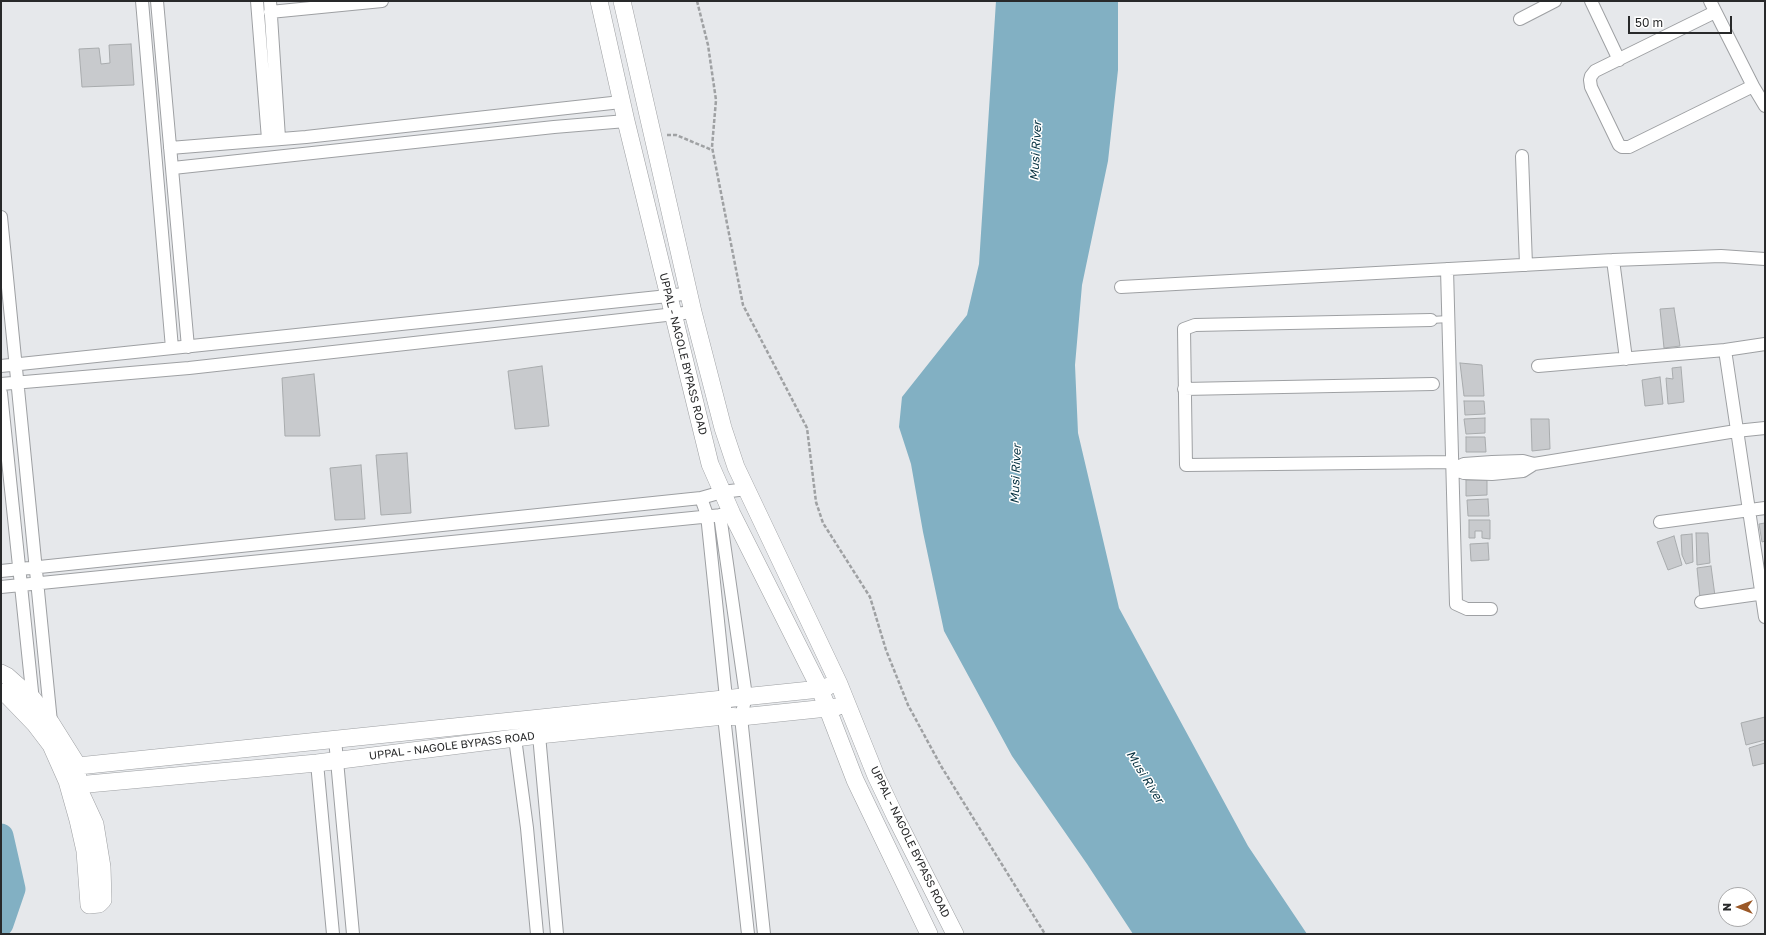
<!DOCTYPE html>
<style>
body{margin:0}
#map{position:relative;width:1766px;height:935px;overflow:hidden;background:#e6e8eb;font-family:"Golos Text",sans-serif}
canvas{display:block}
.frame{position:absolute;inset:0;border:2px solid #28292a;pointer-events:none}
.north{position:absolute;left:1718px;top:887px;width:40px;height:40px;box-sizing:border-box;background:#fff;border:1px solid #a9a9aa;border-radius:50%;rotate:270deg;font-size:11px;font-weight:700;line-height:16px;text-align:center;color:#28292a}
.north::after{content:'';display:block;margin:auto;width:14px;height:18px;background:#9b5827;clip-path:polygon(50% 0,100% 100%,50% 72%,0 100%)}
.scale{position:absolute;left:1628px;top:16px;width:104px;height:18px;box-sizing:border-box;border:2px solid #28292a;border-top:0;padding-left:5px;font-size:12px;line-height:14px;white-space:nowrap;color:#28292a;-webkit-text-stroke:3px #fff;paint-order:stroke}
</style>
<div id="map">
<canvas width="1766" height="935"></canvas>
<div class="frame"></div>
<div class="north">N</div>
<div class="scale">50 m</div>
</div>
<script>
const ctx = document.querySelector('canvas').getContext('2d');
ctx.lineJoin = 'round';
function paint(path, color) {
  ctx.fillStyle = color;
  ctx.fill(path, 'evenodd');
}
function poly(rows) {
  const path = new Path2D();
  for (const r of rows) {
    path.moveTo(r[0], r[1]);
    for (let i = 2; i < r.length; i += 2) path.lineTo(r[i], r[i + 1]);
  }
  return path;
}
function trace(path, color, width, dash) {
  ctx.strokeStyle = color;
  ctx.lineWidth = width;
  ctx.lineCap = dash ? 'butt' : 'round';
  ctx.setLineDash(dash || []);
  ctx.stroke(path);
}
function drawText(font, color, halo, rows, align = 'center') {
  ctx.font = font + ' "Golos Text",sans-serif';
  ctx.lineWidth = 3;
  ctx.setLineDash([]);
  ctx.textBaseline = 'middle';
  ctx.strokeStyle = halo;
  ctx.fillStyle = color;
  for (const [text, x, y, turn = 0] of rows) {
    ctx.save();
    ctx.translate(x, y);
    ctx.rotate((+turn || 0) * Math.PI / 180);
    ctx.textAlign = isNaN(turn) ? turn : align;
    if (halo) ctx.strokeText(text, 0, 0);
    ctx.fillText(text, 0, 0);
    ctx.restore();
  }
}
paint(poly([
 [996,1,1118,1,1118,70,1108,161,1082,285,1075,365,1078,433,1119,608,1248,846,1307,934,1133,934,1087,864,1012,756,944,631,923,532,911,464,899,427,902,397,967,315,979,264]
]), '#82b0c3');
trace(poly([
 [1,836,13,889,1,924]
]), '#82b0c3', 25);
const building = poly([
 [131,44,134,85,82,87,79,49,99,48,101,64,110,63,109,45,131,44],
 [1674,308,1680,346,1664,348,1660,309,1674,308],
 [1460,363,1482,365,1484,396,1464,396,1460,363],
 [542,366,549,426,515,429,508,371,542,366],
 [1681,367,1684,402,1668,404,1666,378,1673,379,1672,368,1681,367],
 [314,374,320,436,285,436,282,378,314,374],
 [1660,377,1663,404,1645,406,1642,380,1660,377],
 [1464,401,1484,401,1485,414,1465,415,1464,401],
 [1485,418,1485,433,1466,434,1464,419,1485,418],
 [1531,419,1549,419,1550,449,1532,451,1531,419],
 [1466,437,1485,437,1486,452,1466,452,1466,437],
 [407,453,411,513,381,515,376,455,407,453],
 [361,465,365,519,335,520,330,468,361,465],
 [1466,480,1487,480,1487,495,1466,496,1466,480],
 [1488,499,1489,516,1468,516,1467,500,1488,499],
 [1469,520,1490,520,1490,539,1482,538,1482,531,1475,531,1475,538,1469,538,1469,520],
 [1765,523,1765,541,1762,542,1759,524,1765,523],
 [1696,533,1708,533,1710,563,1697,565,1696,533],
 [1692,534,1693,562,1686,564,1682,555,1681,535,1692,534],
 [1674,536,1682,565,1668,570,1657,542,1674,536],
 [1488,543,1489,560,1471,561,1470,544,1488,543],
 [1711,566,1715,596,1700,598,1697,568,1711,566],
 [1765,717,1765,740,1746,745,1741,723,1765,717],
 [1765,743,1765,763,1753,766,1749,748,1765,743]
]);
paint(building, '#c8cacd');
trace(building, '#a8abad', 1);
const lane = poly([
 [1431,320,1449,319]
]);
const street = poly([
 [142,1,172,348],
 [157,1,188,347],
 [257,1,268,139],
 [270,1,279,138],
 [1591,1,1619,60],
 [1710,1,1753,86,1765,106],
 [270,12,382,1],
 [1715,12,1595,71,1591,76,1590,80,1591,87,1619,145,1622,147,1629,147,1753,86],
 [1520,19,1555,1],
 [170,148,306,137,621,102],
 [1522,156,1526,265],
 [173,168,554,127,626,121],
 [1,217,51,722],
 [1613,260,1626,359],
 [1447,269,1456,604,1467,609,1491,609],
 [1121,287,1613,260,1721,256,1765,259],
 [1431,320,1195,325,1184,329,1186,465,1451,462],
 [1725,350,1765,617],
 [1,366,668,296,690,293],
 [1538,366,1725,350,1765,344],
 [1,384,189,368,693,312],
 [1184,389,1433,384],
 [1,393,33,701],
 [1453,469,1464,464,1492,462,1523,461,1534,464,1736,431,1765,428],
 [1453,469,1464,473,1492,474,1523,471,1534,464],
 [701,498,707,515,726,698,724,716,748,934],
 [720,515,746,696,741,717,764,934],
 [1660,522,1765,508],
 [1,571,701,498,722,492,747,489],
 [1,587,732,514],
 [1701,602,1765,593],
 [539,735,557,934],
 [515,738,527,828,537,934],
 [335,739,353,934],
 [317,763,333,934]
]);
const secondary = poly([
 [599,1,626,121,710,464,732,514,820,689,855,780,929,934],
 [622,1,693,312,723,428,736,467,839,684,876,776,896,818,955,934],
 [1,673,7,676,33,699,51,723,78,766,77,785,95,824,102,867,103,900,99,904,89,905,85,851,78,820,67,781,51,745,35,724,8,696,1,692],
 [78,766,820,689,829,686],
 [77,785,317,763,539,735,724,716,741,717,837,707]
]);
trace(lane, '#9ea0a3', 8);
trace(street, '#9ea0a3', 14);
trace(secondary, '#9ea0a3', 18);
trace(poly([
 [697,1,708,45,716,100,712,147,743,305,807,428,816,502,823,523,870,597,886,650,908,705,941,766,1045,934],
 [667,135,676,135,712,150]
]), '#9fa1a3', 2.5, [4, 2]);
trace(lane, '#fff', 6);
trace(street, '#fff', 12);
trace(secondary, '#fff', 17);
drawText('11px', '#28292a', '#fff', [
 ["UPPAL - NAGOLE BYPASS ROAD",683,354,76],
 ["UPPAL - NAGOLE BYPASS ROAD",452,746,-7],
 ["UPPAL - NAGOLE BYPASS ROAD",910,842,64]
]);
drawText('italic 12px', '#063140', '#fff', [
 ["Musi River",1036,151,-87],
 ["Musi River",1016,474,-88],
 ["Musi River",1145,777,58]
]);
</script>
